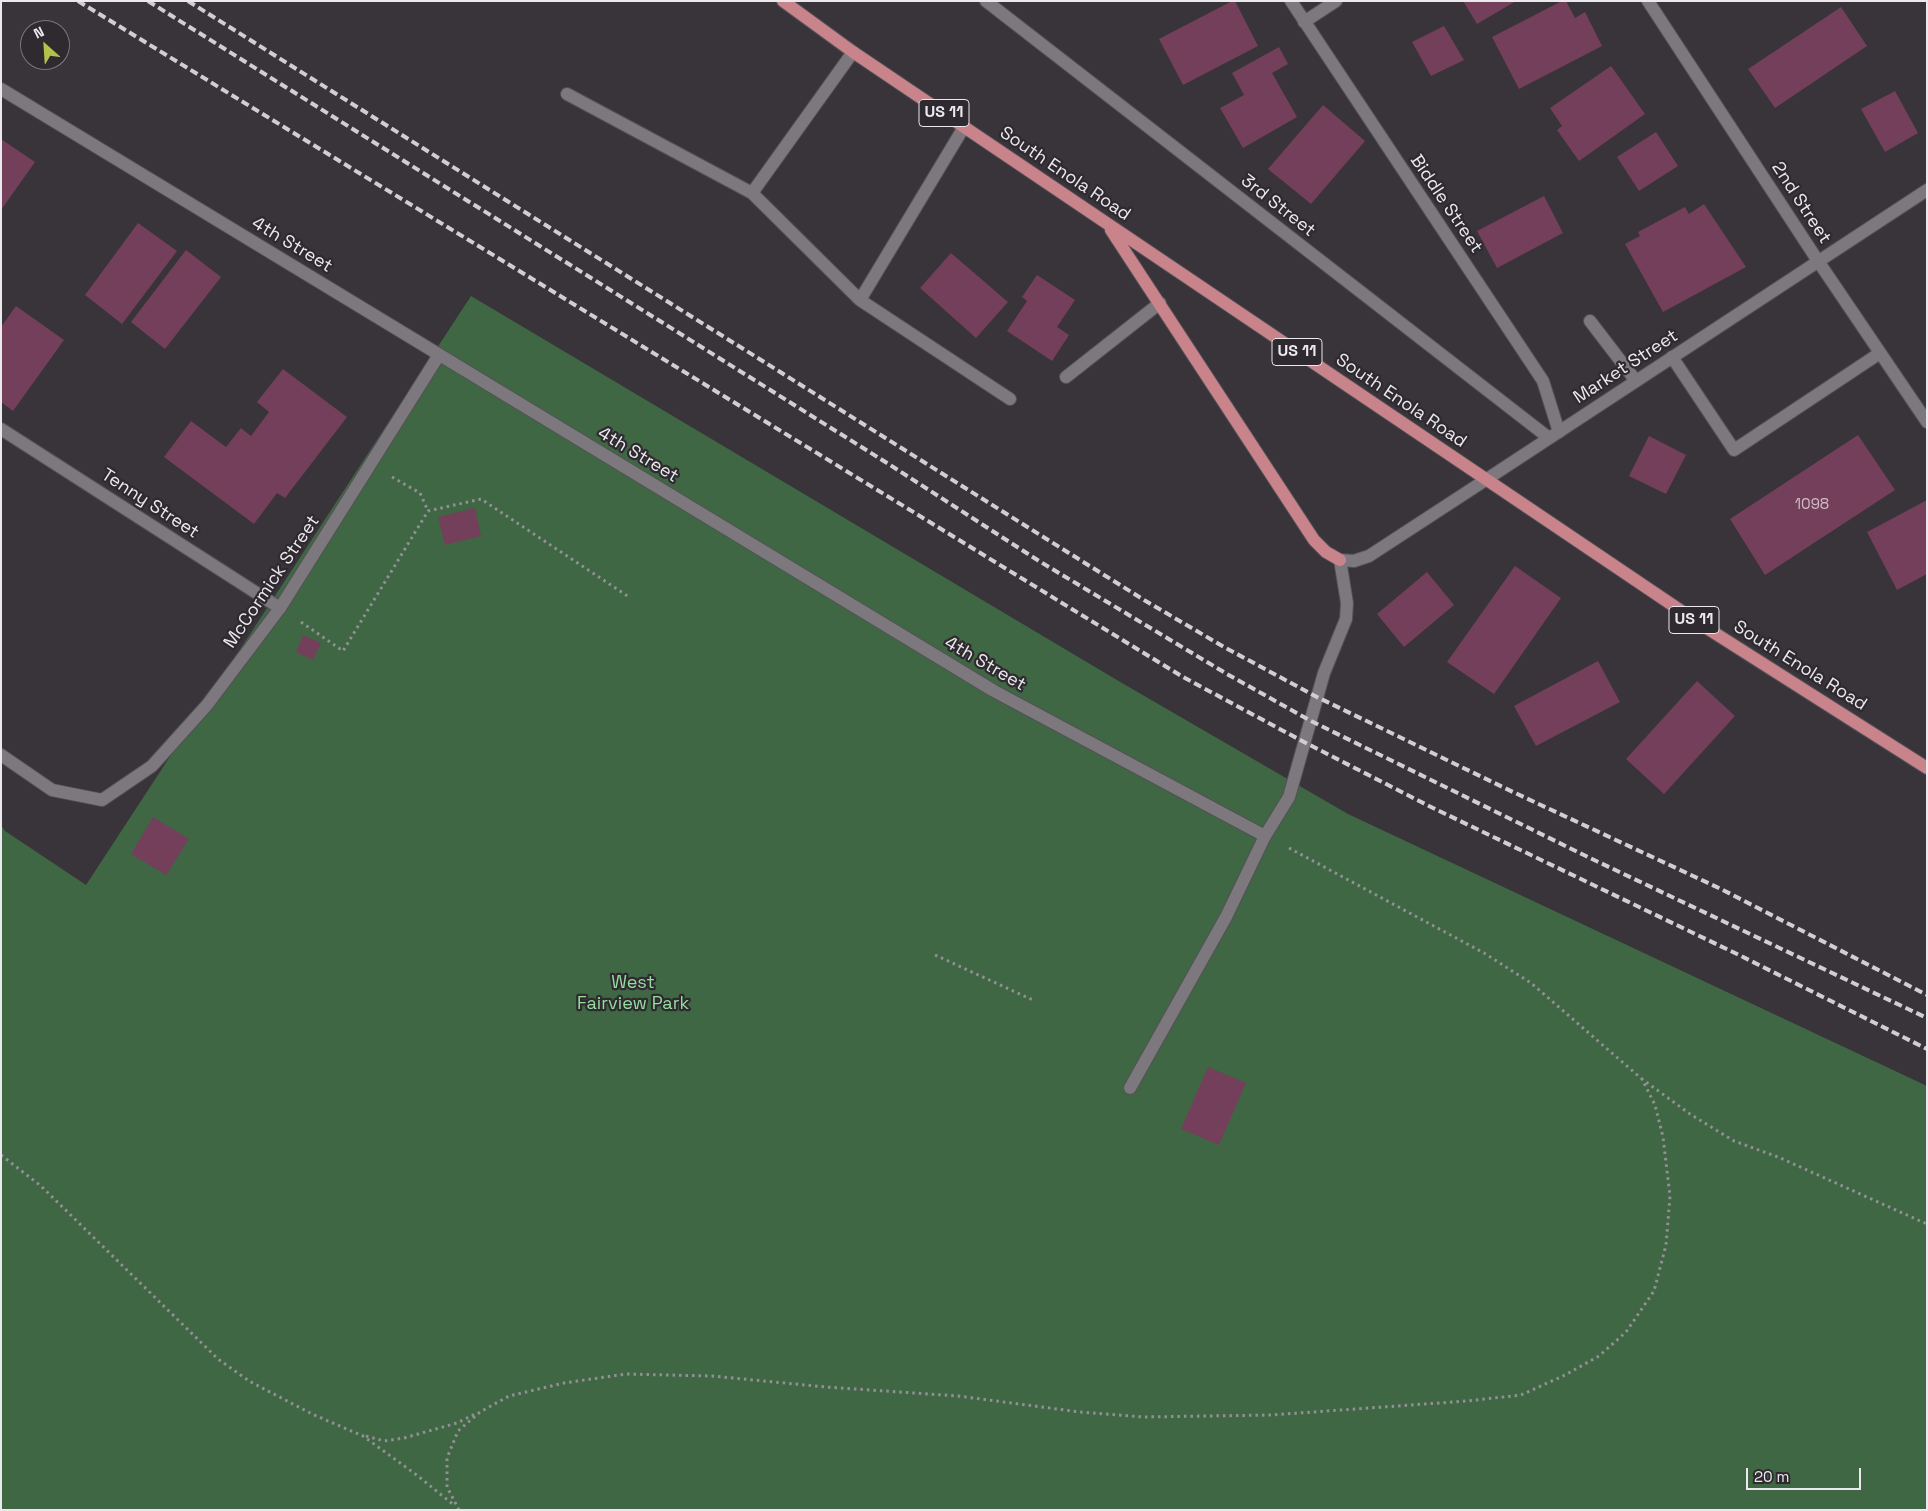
<!DOCTYPE html>
<style>
body{margin:0}
#map{position:relative;width:1928px;height:1511px;overflow:hidden;background:#38343a;font-family:"Space Grotesk",sans-serif}
canvas{display:block}
.frame{position:absolute;inset:0;border:2px solid #ebe9ed;pointer-events:none}
.north{position:absolute;left:20px;top:20px;width:50px;height:50px;box-sizing:border-box;background:#2e2a30;border:1px solid #7a767c;border-radius:50%;rotate:334deg;font-size:14px;font-weight:700;line-height:20px;text-align:center;color:#ebe9ed}
.north::after{content:'';display:block;margin:auto;width:18px;height:22px;background:#b3c24b;clip-path:polygon(50% 0,100% 100%,50% 72%,0 100%)}
.scale{position:absolute;left:1746px;top:1468px;width:115px;height:22px;box-sizing:border-box;border:2px solid #ebe9ed;border-top:0;padding-left:6px;font-size:15px;line-height:18px;white-space:nowrap;color:#ebe9ed;-webkit-text-stroke:4px #2e2a30;paint-order:stroke}
</style>
<div id="map">
<canvas width="1928" height="1511"></canvas>
<div class="frame"></div>
<div class="north">N</div>
<div class="scale">20 m</div>
</div>
<script>
const ctx = document.querySelector('canvas').getContext('2d');
ctx.lineJoin = 'round';
function paint(path, color) {
  ctx.fillStyle = color;
  ctx.fill(path, 'evenodd');
}
function poly(rows) {
  const path = new Path2D();
  for (const r of rows) {
    path.moveTo(r[0], r[1]);
    for (let i = 2; i < r.length; i += 2) path.lineTo(r[i], r[i + 1]);
  }
  return path;
}
function trace(path, color, width, dash) {
  ctx.strokeStyle = color;
  ctx.lineWidth = width;
  ctx.lineCap = dash ? 'butt' : 'round';
  ctx.setLineDash(dash || []);
  ctx.stroke(path);
}
function drawText(font, color, halo, rows, align = 'center') {
  ctx.font = font + ' "Space Grotesk",sans-serif';
  ctx.lineWidth = 4.5;
  ctx.setLineDash([]);
  ctx.textBaseline = 'middle';
  ctx.strokeStyle = halo;
  ctx.fillStyle = color;
  for (const [text, x, y, turn = 0] of rows) {
    ctx.save();
    ctx.translate(x, y);
    ctx.rotate((+turn || 0) * Math.PI / 180);
    ctx.textAlign = isNaN(turn) ? turn : align;
    if (halo) ctx.strokeText(text, 0, 0);
    ctx.fillText(text, 0, 0);
    ctx.restore();
  }
}
paint(poly([
 [471,296,1122,683,1348,814,1927,1086,1927,1510,1,1510,1,825,5,831,86,885]
]), '#3f6744');
paint(poly([
 [1232,1,1235,1,1258,46,1183,85,1159,39],
 [1463,1,1516,1,1477,24],
 [1562,1,1566,1,1575,18,1585,12,1602,46,1519,89,1492,37],
 [1841,7,1867,46,1775,108,1748,69],
 [1444,26,1464,60,1431,76,1412,42],
 [1279,47,1288,64,1272,73,1297,117,1243,148,1220,108,1244,95,1232,73],
 [1611,66,1645,114,1579,161,1557,130,1562,126,1550,108],
 [1895,91,1918,133,1885,152,1861,109],
 [1323,105,1365,141,1311,204,1268,169],
 [1656,132,1678,166,1639,191,1617,157],
 [1,139,35,162,1,210],
 [1544,196,1563,233,1497,268,1477,231],
 [1704,204,1746,267,1663,312,1625,244,1640,236,1638,232,1685,207,1689,214],
 [138,223,177,251,122,324,85,295],
 [186,250,221,277,165,349,131,322],
 [951,253,1008,302,976,338,920,288],
 [1037,275,1075,300,1057,327,1069,335,1052,361,1007,331,1027,301,1022,297],
 [16,306,64,340,13,411,1,402,1,327],
 [283,369,347,417,285,498,277,493,254,524,164,457,191,421,226,447,241,428,251,436,269,412,257,402],
 [1858,435,1895,490,1765,575,1730,519],
 [1649,436,1686,455,1666,494,1629,476],
 [1927,500,1927,574,1897,590,1867,532],
 [475,508,481,536,445,545,438,517],
 [1515,566,1561,598,1494,694,1447,662],
 [1427,572,1454,605,1404,647,1377,614],
 [303,635,321,643,313,660,296,652],
 [1598,661,1620,702,1536,746,1514,706],
 [1697,681,1735,716,1664,794,1626,759],
 [153,817,189,839,166,875,131,854],
 [1208,1067,1246,1083,1219,1145,1181,1129]
]), '#743f5a');
const service = poly([
 [1291,1,1543,381,1559,432],
 [1304,22,1336,1],
 [567,94,752,193,860,300],
 [964,127,860,300,1010,399],
 [752,193,853,52],
 [1590,321,1636,381],
 [1672,357,1734,450,1880,353],
 [1066,377,1160,303],
 [1,429,280,608],
 [1130,1088,1226,917,1265,836,1289,797,1324,673,1346,619,1347,603,1340,560]
]);
const minor = poly([
 [986,1,1549,438],
 [1648,1,1818,261,1927,422],
 [1,89,994,691,1265,836],
 [1487,479,1927,190],
 [1,755,52,790,102,800,152,766,207,705,280,608,439,355]
]);
const tertiary = poly([
 [1340,560,1354,561,1369,556,1487,479]
]);
const primary = poly([
 [783,1,853,52,1702,625,1927,768],
 [1111,230,1314,540,1326,552,1340,560]
]);
trace(service, '#545156', 14);
trace(minor, '#545156', 14);
trace(tertiary, '#545156', 14);
trace(primary, '#545156', 14);
trace(poly([
 [392,477,420,493,428,511],
 [301,622,343,651,428,511,481,499,629,597],
 [1289,848,1484,953,1531,983,1642,1079],
 [935,955,1035,1001],
 [1,1155,41,1186,218,1359,249,1381,312,1414,363,1436,418,1476,455,1506],
 [366,1436,384,1441,404,1438,457,1423,477,1413],
 [459,1510,447,1487,447,1458,458,1431,480,1412,509,1396,564,1383,626,1374,712,1376,826,1387,958,1396,1080,1412,1143,1417,1271,1415,1467,1401,1521,1395,1565,1375,1599,1356,1626,1332,1654,1291,1666,1245,1670,1196,1663,1137,1655,1105,1642,1079,1690,1114,1734,1141,1778,1157,1927,1224]
]), '#939095', 3, [2.5, 4]);
trace(service, '#7c787e', 12);
trace(minor, '#7c787e', 12);
trace(tertiary, '#7c787e', 12);
trace(primary, '#c9848b', 12);
trace(poly([
 [78,1,1183,677,1304,742,1431,807,1739,955,1927,1049],
 [148,1,887,463,1039,561,1227,674,1311,721,1590,858,1927,1018],
 [188,1,1144,600,1224,647,1317,697,1513,792,1721,889,1927,995]
]), '#d1ced3', 4, [8, 4]);
drawText('15px', '#cdbec8', null, [
 ["1098",1812,505]
]);
for (const [x, y, w] of [
 [944,113,50],
 [1297,352,50],
 [1694,620,50]
]) {
  const box = new Path2D();
  box.roundRect(x - w / 2, y - 13.5, w, 27, 4);
  ctx.fillStyle = '#2e2a30';
  ctx.fill(box);
  trace(box, '#ebe9ed', 1);
}
drawText('bold 16px', '#ebe9ed', null, [
 ["US 11",944,113],
 ["US 11",1297,352],
 ["US 11",1694,620]
]);
drawText('18px', '#ebe9ed', '#2e2a30', [
 ["South Enola Road",1065,174,34],
 ["2nd Street",1801,203,57],
 ["Biddle Street",1446,204,56],
 ["3rd Street",1278,206,38],
 ["4th Street",292,245,31],
 ["Market Street",1626,367,-33],
 ["South Enola Road",1401,401,34],
 ["4th Street",638,455,31],
 ["Tenny Street",150,504,33],
 ["McCormick Street",272,582,-56],
 ["4th Street",985,664,30],
 ["South Enola Road",1800,666,32]
]);
drawText('18px', '#95dd9e', '#2e2a30', [
 ["West",633,983],
 ["Fairview Park",633,1004]
]);
</script>
